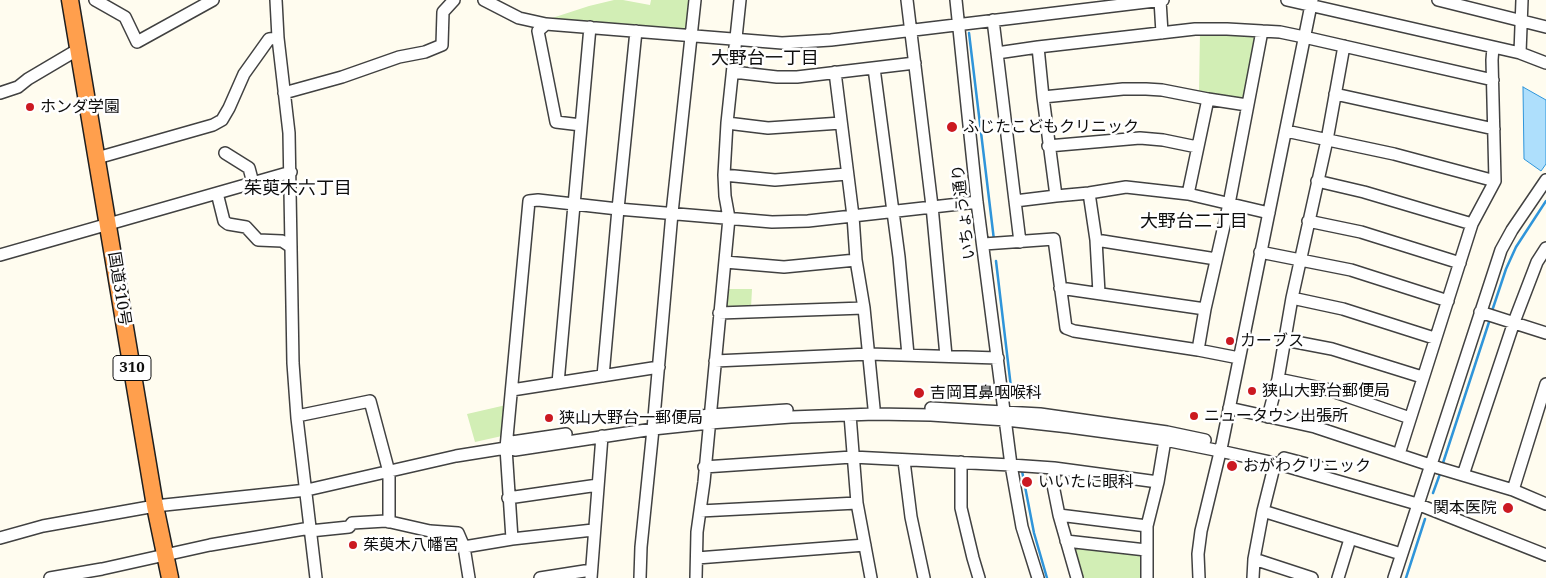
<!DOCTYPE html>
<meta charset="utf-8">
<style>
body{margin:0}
canvas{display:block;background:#fffcef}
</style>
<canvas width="1546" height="578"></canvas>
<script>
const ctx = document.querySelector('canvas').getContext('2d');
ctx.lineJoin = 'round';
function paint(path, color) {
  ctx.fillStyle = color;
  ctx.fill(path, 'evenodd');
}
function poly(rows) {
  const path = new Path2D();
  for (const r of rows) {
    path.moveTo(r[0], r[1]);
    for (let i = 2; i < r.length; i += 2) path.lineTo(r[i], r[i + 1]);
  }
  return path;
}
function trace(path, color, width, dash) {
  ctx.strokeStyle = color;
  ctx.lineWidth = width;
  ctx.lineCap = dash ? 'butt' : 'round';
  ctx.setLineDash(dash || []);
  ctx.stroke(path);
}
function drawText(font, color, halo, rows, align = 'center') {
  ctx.font = font + ' "Noto Serif","Noto Sans JP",serif';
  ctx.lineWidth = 5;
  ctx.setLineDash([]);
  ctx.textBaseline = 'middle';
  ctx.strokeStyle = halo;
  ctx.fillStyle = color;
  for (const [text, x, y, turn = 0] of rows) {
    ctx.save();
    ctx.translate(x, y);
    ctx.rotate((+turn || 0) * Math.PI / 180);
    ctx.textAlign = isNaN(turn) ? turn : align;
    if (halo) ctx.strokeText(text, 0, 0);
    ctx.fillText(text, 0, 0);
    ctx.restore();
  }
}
paint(poly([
 [614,0,623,0,650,5,651,0,689,0,687,34,546,20,589,6],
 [1200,32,1259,36,1246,99,1241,102,1199,93],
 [726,289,752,289,751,308,725,309],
 [506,405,502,436,475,442,467,414],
 [1069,543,1143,552,1143,578,1081,578]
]), '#d2eeb5');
const water = poly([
 [1523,87,1546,100,1546,164,1541,171,1524,159,1523,87]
]);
paint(water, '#aedffc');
trace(water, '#2f95da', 1);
trace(poly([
 [969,33,994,240],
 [996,261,1012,396],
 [1492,311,1506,269,1516,247,1546,201],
 [1442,466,1490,319],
 [1022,471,1034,533,1047,578],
 [1433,493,1441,471],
 [1406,578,1425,519]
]), '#2f95da', 2.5);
const minor = poly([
 [95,0,125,17,137,42,213,0],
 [276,0,278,38,289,133,293,363,297,418,316,578],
 [484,0,519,18,546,24],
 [907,0,932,206,946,356],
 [956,0,977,202,1011,465,1022,527,1038,578],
 [1160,0,1162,33],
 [1287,0,1520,53,1546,63],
 [1438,0,1546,27],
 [993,20,1015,201,1056,196],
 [997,53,1038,47],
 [1520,53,1522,0],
 [874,68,899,257,908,355],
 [733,72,777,77,797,77,915,63],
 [835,72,853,216,856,260,864,308,874,408],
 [0,93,18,87,28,79,72,53,80,52],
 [284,93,342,77,399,57,425,52,442,45,443,12,454,0],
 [1335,94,1494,129],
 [1043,97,1056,196,1089,193,1126,187,1188,194,1269,213],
 [1208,99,1162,90,1146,89,1123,89,1043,97,1038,47,1195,29,1227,29,1262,31],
 [727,123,768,128,841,123],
 [581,125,556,122,538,31,546,24,782,43,831,40,1163,0],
 [1286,131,1394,154,1495,181],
 [1048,146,1140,138,1163,140,1197,147],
 [225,153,249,168,253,183],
 [97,158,213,125,222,120,229,108,244,74,269,39,278,38],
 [724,175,775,180,847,174],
 [1317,181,1364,192,1472,224],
 [217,193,224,221,228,224,246,227,258,240,282,241,291,247],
 [1089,193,1096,240,1099,293],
 [1188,194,1208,99,1247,105],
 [1015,201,1020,242],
 [1308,221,1361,232,1460,263],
 [1096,240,1216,259],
 [984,244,1054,239,1066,328,1074,331,1198,350,1239,358],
 [1260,252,1351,270,1448,301],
 [0,255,291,172],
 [725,262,784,267,856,260],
 [1060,288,1205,309],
 [1292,298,1343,309,1434,338],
 [1480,312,1546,333],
 [719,313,864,308],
 [1285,340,1332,349,1422,377],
 [1198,350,1205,309,1229,204,1262,31,1280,32,1304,37,1493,80],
 [715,361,869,354,998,358],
 [603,376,618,209,636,31],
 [1278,379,1326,389,1410,418],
 [558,383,590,27],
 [512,390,659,367],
 [931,408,1040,414,1167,432,1205,440],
 [1229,408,1315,427,1439,468,1513,490,1546,504],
 [850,415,857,503,871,578],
 [297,416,370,401,389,472,389,522],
 [1268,417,1278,379,1292,298,1327,140,1344,46],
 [656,421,710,415,787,410],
 [506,448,512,442,566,434],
 [1399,454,1472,224,1495,181,1492,60,1493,47],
 [1284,458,1322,468],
 [904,461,911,517,924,578],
 [961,462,961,508,973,558,979,578],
 [704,467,852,457,1011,465,1054,468,1158,482],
 [1054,468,1053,485,1059,515,1077,578],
 [1463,475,1514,322,1537,262,1546,248],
 [1513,490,1546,384],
 [508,498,598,485],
 [700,511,857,503],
 [1263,511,1401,554],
 [1059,515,1147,526],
 [310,531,349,527,352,523,386,521,430,531,458,533,464,547],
 [0,538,43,526,155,506,307,490,456,456,506,448,515,450,653,429,710,423,791,417,875,414,931,415,1006,420,1069,427,1165,440,1220,451,1275,463,1417,504,1546,555],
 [512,539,593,530],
 [1066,541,1146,550],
 [697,558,865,545],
 [1254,559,1312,578],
 [50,578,102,569,210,545,310,528],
 [469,578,464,547,512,539,506,448,529,201,538,200,618,209,772,222,808,221,977,202],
 [540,578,591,570],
 [591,578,602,436],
 [640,578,641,547,653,429,672,213,695,0],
 [696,578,697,532,704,482,729,218,725,196,724,175,727,123,740,0],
 [1147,578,1147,526,1158,482,1165,440],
 [1199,578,1198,554,1201,531,1222,444,1312,0],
 [1253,578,1254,559,1263,511,1275,463],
 [1338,578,1350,539],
 [1394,578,1501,250,1512,230,1546,180]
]);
const highway = poly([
 [70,0,155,506,170,578]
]);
trace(minor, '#414141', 14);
trace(highway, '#1f1f1f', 19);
trace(minor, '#fff', 11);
trace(highway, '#ff9f4d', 16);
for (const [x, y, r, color] of [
 [30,107,5,"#cb1921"],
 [952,127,6,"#cb1921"],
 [1230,341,5,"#cb1921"],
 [1252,391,5,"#cb1921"],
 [919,393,6,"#cb1921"],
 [1194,416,5,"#cb1921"],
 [549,418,5,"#cb1921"],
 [1232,466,6,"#cb1921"],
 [1027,482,6,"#cb1921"],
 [1508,508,6,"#cb1921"],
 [353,545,5,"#cb1921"]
]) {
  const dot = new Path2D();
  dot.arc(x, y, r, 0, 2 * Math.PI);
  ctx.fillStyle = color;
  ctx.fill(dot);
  trace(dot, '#fff', 2);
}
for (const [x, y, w] of [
 [132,368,38]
]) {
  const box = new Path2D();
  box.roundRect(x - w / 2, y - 12.5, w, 25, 4);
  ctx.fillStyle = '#fff';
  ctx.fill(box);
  trace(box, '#0e0e0e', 1);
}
drawText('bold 15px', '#0e0e0e', null, [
 ["310",132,368]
]);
drawText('16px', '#0e0e0e', '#fff', [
 ["ホンダ学園",40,107],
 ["ふじたこどもクリニック",963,127],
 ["カーブス",1240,341],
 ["狭山大野台郵便局",1262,391],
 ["吉岡耳鼻咽喉科",930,393],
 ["ニュータウン出張所",1204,416],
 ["狭山大野台一郵便局",559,418],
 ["おがわクリニック",1243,466],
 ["いいたに眼科",1038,482],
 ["関本医院",1497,508,"right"],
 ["茱萸木八幡宮",363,545]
], 'left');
drawText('16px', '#0e0e0e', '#fff', [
 ["いちょう通り",964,212,-97],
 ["国道310号",119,289,81]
]);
drawText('18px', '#0e0e0e', '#fff', [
 ["大野台一丁目",765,59],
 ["茱萸木六丁目",298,189],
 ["大野台二丁目",1194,222]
]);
</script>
